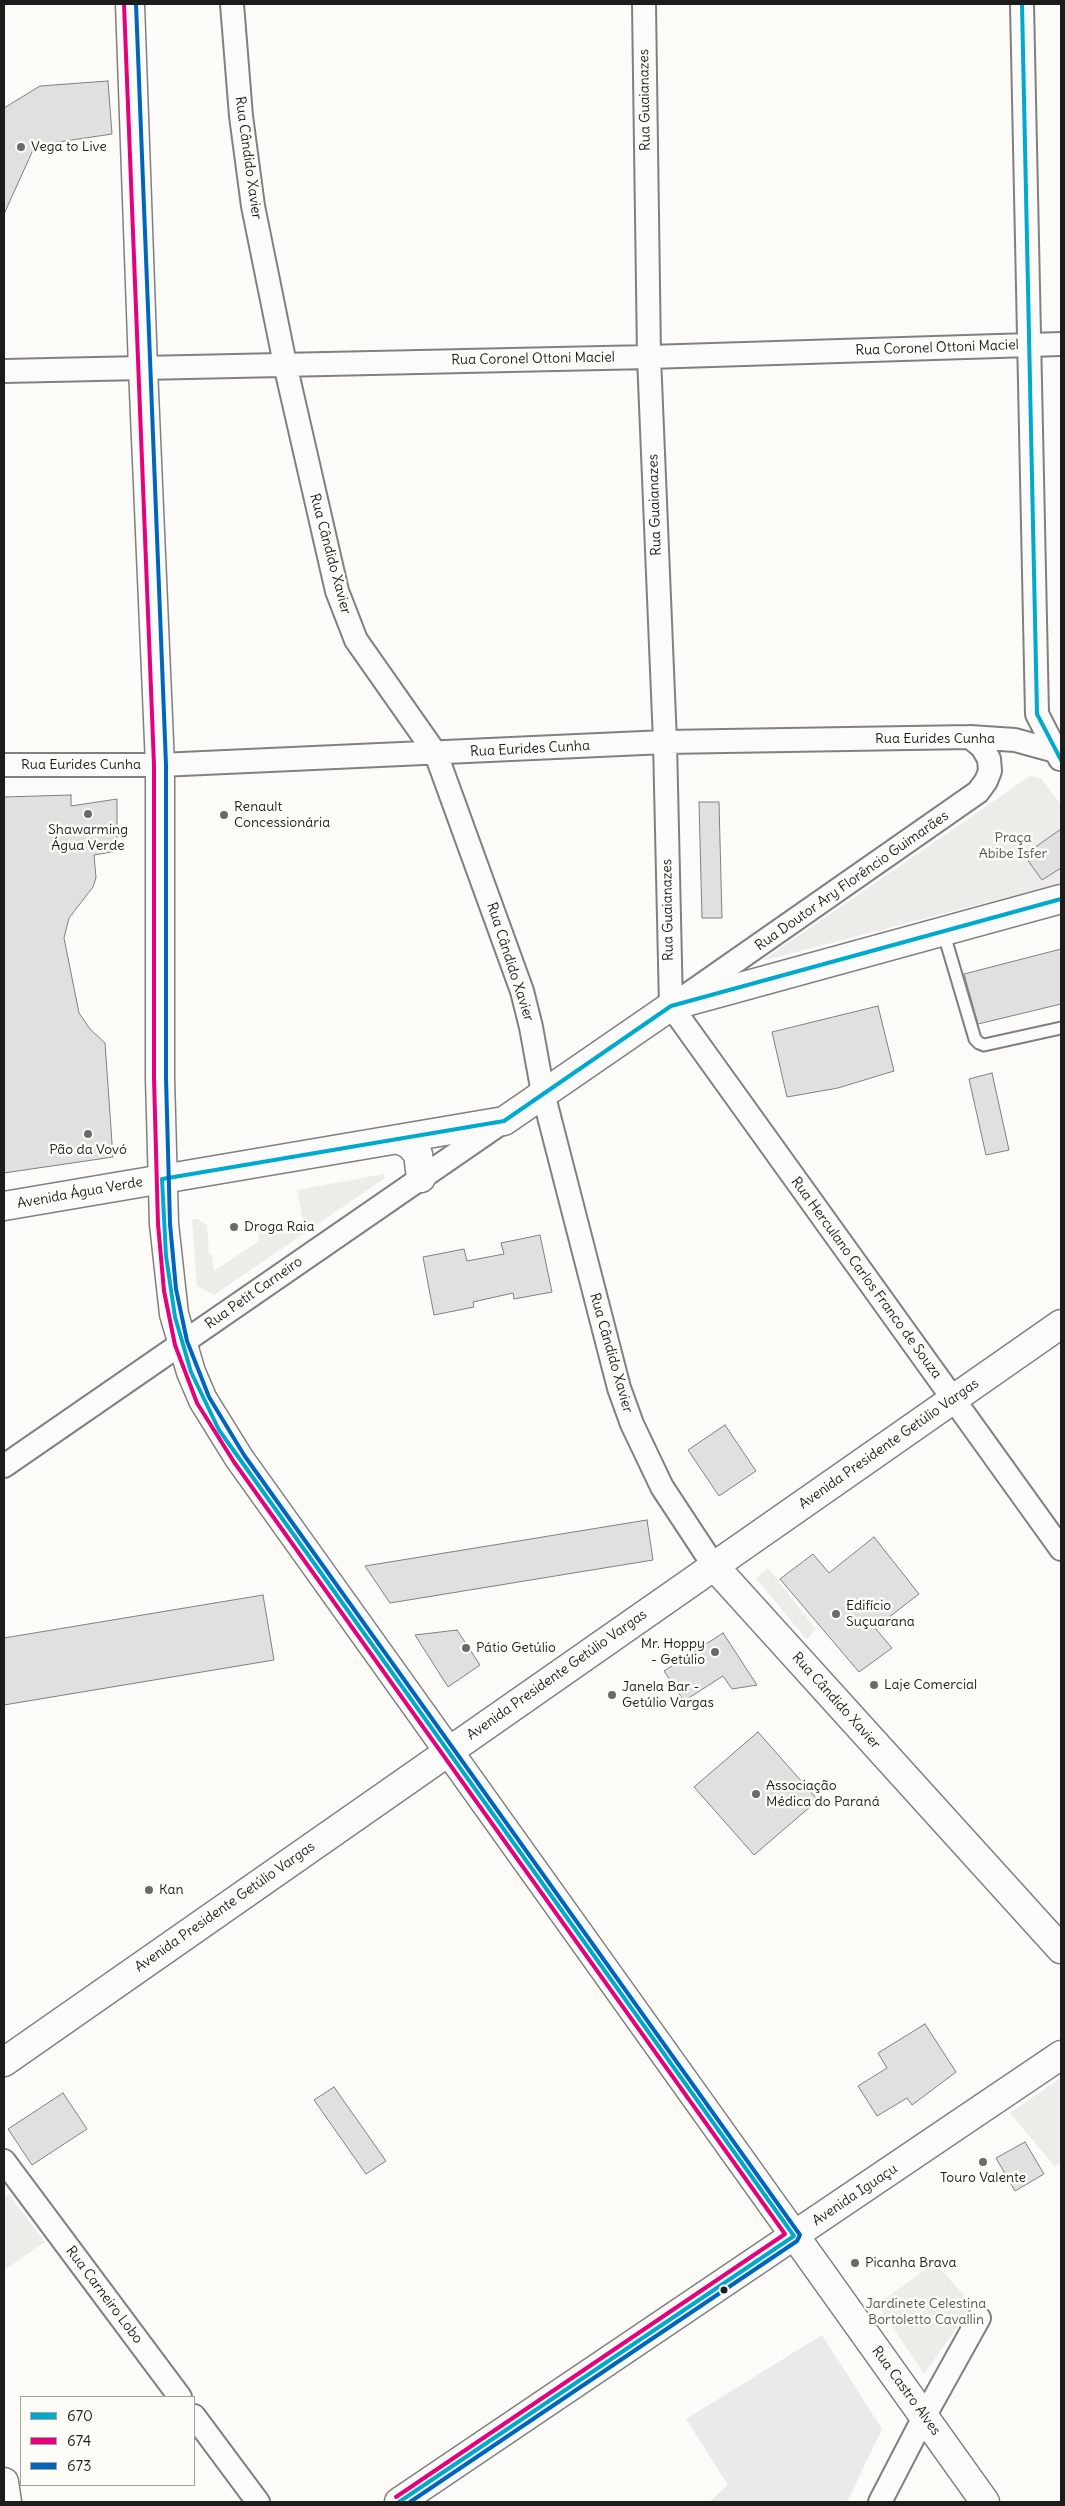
<!DOCTYPE html>
<meta charset="utf-8">
<style>
body{margin:0}
#map{position:relative;width:1065px;height:2506px;overflow:hidden;background:#fcfbf8;font-family:Delius,sans-serif}
canvas{display:block}
.frame{position:absolute;inset:0;border:5px solid #1c1c1c;pointer-events:none}
.legend{position:absolute;left:20px;top:2396px;width:175px;height:90px;box-sizing:border-box;background:#fdfcf7;border:1px solid #a3a29f;margin:0;padding:6px 9px;list-style:none;font-size:15px;color:#1c1c1c}
.legend li{display:flex;align-items:center;gap:10px;height:25px}
.legend b{width:25px;border:1px solid #a3a29f}
</style>
<div id="map">
<canvas width="1065" height="2506"></canvas>
<div class="frame"></div>
<ul class="legend">
<li><b style="height:6px;background:#00a9ce"></b>670</li>
<li><b style="height:6px;background:#e5007d"></b>674</li>
<li><b style="height:6px;background:#0065bd"></b>673</li>
</ul>
</div>
<script>
const ctx = document.querySelector('canvas').getContext('2d');
ctx.lineJoin = 'round';
function paint(path, color) {
  ctx.fillStyle = color;
  ctx.fill(path, 'evenodd');
}
function poly(rows) {
  const path = new Path2D();
  for (const r of rows) {
    path.moveTo(r[0], r[1]);
    for (let i = 2; i < r.length; i += 2) path.lineTo(r[i], r[i + 1]);
  }
  return path;
}
function trace(path, color, width, dash) {
  ctx.strokeStyle = color;
  ctx.lineWidth = width;
  ctx.lineCap = dash ? 'butt' : 'round';
  ctx.setLineDash(dash || []);
  ctx.stroke(path);
}
function drawText(font, color, halo, rows, align = 'center') {
  ctx.font = font + ' Delius,sans-serif';
  ctx.lineWidth = 5;
  ctx.setLineDash([]);
  ctx.textBaseline = 'middle';
  ctx.strokeStyle = halo;
  ctx.fillStyle = color;
  for (const [text, x, y, turn = 0] of rows) {
    ctx.save();
    ctx.translate(x, y);
    ctx.rotate((+turn || 0) * Math.PI / 180);
    ctx.textAlign = isNaN(turn) ? turn : align;
    if (halo) ctx.strokeText(text, 0, 0);
    ctx.fillText(text, 0, 0);
    ctx.restore();
  }
}
paint(poly([
 [822,2335,882,2429,847,2502,709,2502,728,2485,686,2419]
]), '#ebeae8');
paint(poly([
 [1030,776,1041,778,1061,805,1061,883,762,961],
 [384,1174,385,1178,214,1295,197,1286,192,1219,198,1219,207,1225,209,1254,212,1255,214,1271,259,1241,258,1230,303,1220,297,1190],
 [768,1568,816,1629,807,1640,756,1578],
 [1061,2078,1061,2162,1055,2167,1010,2113],
 [9,2195,45,2242,4,2270,4,2196],
 [935,2263,973,2305,924,2374,877,2304]
]), '#edece8');
const building = poly([
 [108,81,112,134,45,144,33,150,4,214,4,108,40,86,108,81],
 [71,795,71,806,117,799,117,851,94,855,96,878,93,887,69,918,64,938,79,1013,90,1029,105,1043,113,1157,4,1173,4,797,71,795],
 [699,802,719,802,722,918,702,918,699,802],
 [1061,829,1061,868,1042,880,1024,855,1061,829],
 [1061,949,1061,1004,978,1024,964,974,1061,949],
 [878,1006,894,1071,838,1088,787,1097,772,1032,878,1006],
 [992,1073,1009,1150,986,1155,969,1079,992,1073],
 [540,1235,552,1292,514,1299,513,1293,473,1302,474,1307,434,1315,423,1257,464,1249,467,1261,504,1254,501,1243,540,1235],
 [725,1425,756,1471,719,1496,688,1450,725,1425],
 [647,1520,653,1560,390,1603,365,1566,647,1520],
 [874,1537,919,1594,875,1628,892,1648,859,1672,780,1579,813,1554,829,1573,874,1537],
 [263,1595,274,1660,4,1705,4,1638,263,1595],
 [457,1630,480,1665,448,1687,415,1635,457,1630],
 [723,1633,757,1685,732,1689,723,1676,684,1701,664,1671,723,1633],
 [758,1732,818,1800,754,1855,694,1787,758,1732],
 [925,2024,956,2072,912,2105,907,2098,877,2116,858,2086,887,2068,878,2053,925,2024],
 [334,2087,386,2161,366,2174,314,2100,334,2087],
 [63,2093,87,2129,32,2165,8,2129,63,2093],
 [1025,2142,1044,2174,1015,2191,996,2158,1025,2142]
]);
paint(building, '#e1e0de');
trace(building, '#81807f', 1);
const lane = poly([
 [943,931,975,1039,979,1043,984,1045,1061,1028]
]);
const street = poly([
 [232,4,241,116,253,206,285,364,337,591,356,640,436,754,522,991,531,1027,543,1093,619,1388,632,1424,662,1487,714,1566],
 [644,4,649,357,665,742,671,1006],
 [1022,4,1037,714,1060,759],
 [4,371,649,357,1061,344],
 [4,765,160,765,665,742,970,737,1015,740,1055,751],
 [680,1000,978,792,986,781,990,771,989,759,982,747,970,737],
 [671,1006,1061,1549],
 [4,1466,501,1123],
 [4,2161,180,2397],
 [194,2416,258,2502],
 [880,2502,924,2417,979,2318]
]);
const secondary = poly([
 [398,1139,410,1145,418,1154,421,1178],
 [4,1206,504,1121,671,1006,1061,899],
 [714,1566,1061,1949],
 [4,2062,1061,1324],
 [4,2482,7,2502],
 [399,2502,1061,2055]
]);
const primary = poly([
 [130,4,143,368,160,765,160,1078,164,1224,174,1314,191,1372,203,1400,239,1458,985,2502]
]);
trace(lane, '#81807f', 15);
trace(street, '#81807f', 26);
trace(secondary, '#81807f', 31);
trace(primary, '#81807f', 31);
trace(lane, '#fbfbf9', 11);
trace(street, '#fbfbf9', 22);
trace(secondary, '#fbfbf9', 28);
trace(primary, '#fbfbf9', 28);
trace(poly([
 [1022,4,1037,714,1061,760],
 [399,2502,794,2236,219,1430,191,1372,175,1317,166,1256,162,1179,504,1121,671,1006,1061,899]
]), '#00a9ce', 4);
trace(poly([
 [124,4,154,765,154,1078,158,1224,164,1291,175,1345,197,1403,234,1462,785,2234,396,2497]
]), '#e5007d', 4);
trace(poly([
 [136,4,166,765,166,1078,170,1224,176,1289,187,1341,209,1397,244,1455,800,2235,797,2241,410,2502]
]), '#0065bd', 4);
for (const [x, y, r, color] of [
 [21,147,5,"#6a6a69"],
 [88,814,5,"#6a6a69"],
 [224,815,5,"#6a6a69"],
 [88,1134,5,"#6a6a69"],
 [234,1227,5,"#6a6a69"],
 [836,1614,5,"#6a6a69"],
 [466,1648,5,"#6a6a69"],
 [715,1652,5,"#6a6a69"],
 [874,1685,5,"#6a6a69"],
 [612,1695,5,"#6a6a69"],
 [756,1794,5,"#6a6a69"],
 [149,1890,5,"#6a6a69"],
 [983,2162,5,"#6a6a69"],
 [855,2263,5,"#6a6a69"],
 [724,2290,4.5,"#1c1c1c"]
]) {
  const dot = new Path2D();
  dot.arc(x, y, r, 0, 2 * Math.PI);
  ctx.fillStyle = color;
  ctx.fill(dot);
  trace(dot, '#fdfcf7', 2);
}
drawText('14px', '#1c1c1c', '#fdfcf7', [
 ["Rua Guaianazes",645,100,-91],
 ["Rua Cândido Xavier",248,158,82],
 ["Rua Coronel Ottoni Maciel",937,348,-2],
 ["Rua Coronel Ottoni Maciel",533,359,-1],
 ["Rua Guaianazes",655,505,-92],
 ["Rua Cândido Xavier",330,554,75],
 ["Rua Eurides Cunha",935,739],
 ["Rua Eurides Cunha",530,749,-3],
 ["Rua Eurides Cunha",81,765],
 ["Rua Doutor Ary Florêncio Guimarães",852,881,-35],
 ["Rua Guaianazes",668,910,-91],
 ["Rua Cândido Xavier",510,962,72],
 ["Avenida Água Verde",80,1193,-10],
 ["Rua Herculano Carlos Franco de Souza",866,1278,54],
 ["Rua Petit Carneiro",254,1293,-35],
 ["Rua Cândido Xavier",611,1353,74],
 ["Avenida Presidente Getúlio Vargas",889,1444,-35],
 ["Avenida Presidente Getúlio Vargas",557,1675,-35],
 ["Rua Cândido Xavier",836,1701,48],
 ["Avenida Presidente Getúlio Vargas",225,1907,-35],
 ["Avenida Iguaçu",855,2195,-34],
 ["Rua Carneiro Lobo",104,2295,53],
 ["Rua Castro Alves",906,2391,54]
]);
drawText('14px', '#1c1c1c', '#fdfcf7', [
 ["Vega to Live",31,147],
 ["Renault",234,807],
 ["Concessionária",234,823],
 ["Shawarming",88,830,"center"],
 ["Água Verde",88,846,"center"],
 ["Pão da Vovó",88,1150,"center"],
 ["Droga Raia",244,1227],
 ["Edifício",846,1606],
 ["Suçuarana",846,1622],
 ["Mr. Hoppy",705,1644,"right"],
 ["- Getúlio",705,1660,"right"],
 ["Pátio Getúlio",476,1648],
 ["Laje Comercial",884,1685],
 ["Janela Bar -",622,1687],
 ["Getúlio Vargas",622,1703],
 ["Associação",766,1786],
 ["Médica do Paraná",766,1802],
 ["Kan",159,1890],
 ["Touro Valente",983,2178,"center"],
 ["Picanha Brava",865,2263]
], 'left');
drawText('14px', '#575655', '#fdfcf7', [
 ["Praça",1013,838],
 ["Abibe Isfer",1013,854],
 ["Jardinete Celestina",926,2304],
 ["Bortoletto Cavallin",926,2320]
]);
</script>
